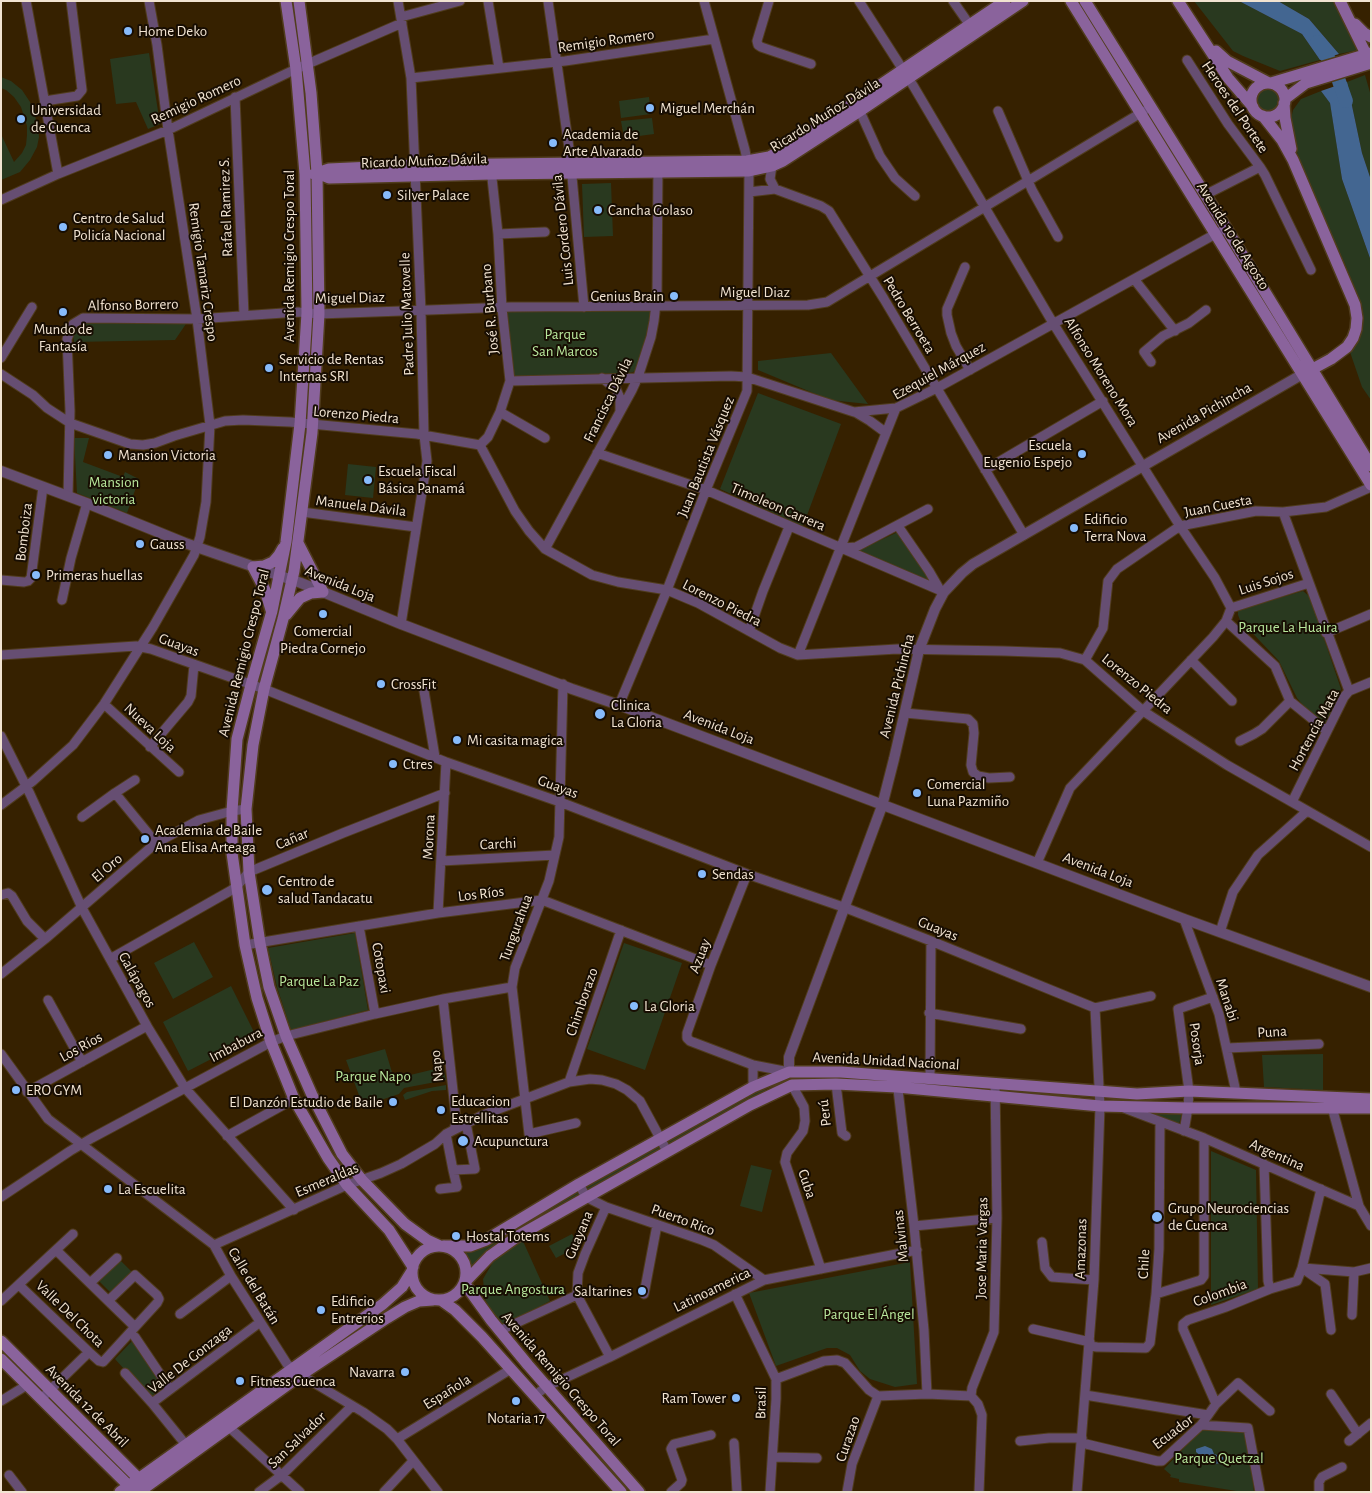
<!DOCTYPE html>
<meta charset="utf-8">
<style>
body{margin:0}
#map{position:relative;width:1372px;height:1493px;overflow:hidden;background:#362100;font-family:"Alegreya Sans",sans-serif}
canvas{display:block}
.frame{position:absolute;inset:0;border:2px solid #f1e3d1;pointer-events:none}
</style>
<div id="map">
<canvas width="1372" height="1493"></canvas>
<div class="frame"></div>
</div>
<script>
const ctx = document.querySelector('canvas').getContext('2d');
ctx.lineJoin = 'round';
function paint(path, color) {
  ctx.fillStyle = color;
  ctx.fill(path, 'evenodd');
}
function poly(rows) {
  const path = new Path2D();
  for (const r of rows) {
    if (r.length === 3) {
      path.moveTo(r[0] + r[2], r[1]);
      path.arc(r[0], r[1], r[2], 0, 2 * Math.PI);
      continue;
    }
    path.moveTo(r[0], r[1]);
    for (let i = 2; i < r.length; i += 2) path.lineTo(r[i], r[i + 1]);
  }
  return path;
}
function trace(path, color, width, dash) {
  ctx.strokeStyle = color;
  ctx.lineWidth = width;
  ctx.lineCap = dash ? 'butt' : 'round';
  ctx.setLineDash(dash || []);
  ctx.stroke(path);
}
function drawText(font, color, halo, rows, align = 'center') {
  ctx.font = font + ' "Alegreya Sans",sans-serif';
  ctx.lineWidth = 4;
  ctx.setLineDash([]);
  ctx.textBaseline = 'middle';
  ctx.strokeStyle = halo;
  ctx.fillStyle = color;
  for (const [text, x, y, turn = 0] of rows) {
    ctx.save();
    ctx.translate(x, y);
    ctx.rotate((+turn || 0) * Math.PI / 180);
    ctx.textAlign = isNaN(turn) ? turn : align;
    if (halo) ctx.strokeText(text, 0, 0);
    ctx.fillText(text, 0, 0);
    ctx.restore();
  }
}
paint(poly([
 [1194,1,1239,1,1302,34,1320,60,1280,71,1243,56,1233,51],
 [1278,1,1333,1,1358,50,1339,54,1309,19],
 [149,53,160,124,148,129,136,102,116,104,110,59],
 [1365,75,1371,96,1371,180,1362,153,1347,82],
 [1,77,11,81,22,90,30,102,38,125,39,137,37,147,30,160,20,172,1,180,1,134,14,162,22,153,26,145,27,135,27,126,21,107,14,97,6,90,1,88],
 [1268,99,13],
 [1321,91,1330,102,1342,179,1371,261,1371,400,1362,387,1350,352,1363,327,1362,306,1345,264,1315,201,1295,147,1290,124,1293,110,1301,99],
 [649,97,651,114,621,118,619,101],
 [652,118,654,134,624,138,621,121],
 [611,183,613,236,584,237,582,184],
 [652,309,647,336,641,355,636,370,633,372,628,373,513,378,506,310],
 [188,321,175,340,74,342,73,335,80,326,86,323],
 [831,353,868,404,830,400,758,370,758,361],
 [758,393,841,424,803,526,720,489],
 [74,438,89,438,83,462,123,477,125,472,139,479,127,513,77,493],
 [348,464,376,467,373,498,345,495],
 [898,532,933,585,859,550],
 [1303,591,1310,597,1341,689,1330,716,1326,722,1321,721,1307,710,1297,698,1279,661,1240,620,1238,615,1238,610],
 [355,933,368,1010,291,1030,277,987,268,948],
 [194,942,213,977,173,999,154,963],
 [624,943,682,963,645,1070,587,1049],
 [231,986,256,1036,188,1071,163,1022],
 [385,1049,394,1079,443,1067,446,1080,404,1088,399,1094,363,1106,346,1060],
 [1323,1054,1323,1090,1264,1087,1262,1055],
 [761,1083,766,1090,586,1195,581,1185,661,1139],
 [446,1085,446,1090,432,1091,405,1100,403,1095,407,1092],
 [1151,1113,1182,1113,1179,1124],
 [1211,1151,1256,1170,1258,1289,1211,1305],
 [751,1165,772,1170,762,1212,740,1206],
 [579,1186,585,1196,467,1278,468,1269,467,1264,461,1254,455,1249,466,1248],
 [572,1234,579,1246,556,1258,549,1246],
 [522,1239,550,1301,504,1325,491,1311,485,1299,483,1279,493,1262],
 [120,1260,132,1272,111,1293,98,1280],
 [910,1262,917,1384,895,1387,870,1379,860,1371,850,1355,837,1348,827,1348,776,1366,749,1293],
 [133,1340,163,1386,150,1398,115,1359],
 [1202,1429,1246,1429,1254,1492,1243,1492,1179,1482,1179,1479,1170,1477,1171,1475,1164,1469]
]), '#29391f');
paint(poly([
 [1239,1,1278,1,1309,19,1339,54,1320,60,1302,34],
 [1347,82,1362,153,1371,180,1371,261,1342,179,1330,103,1321,91],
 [1205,1446,1212,1449,1214,1454,1223,1457,1224,1463,1211,1464,1201,1462,1202,1457,1196,1452,1196,1449]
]), '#436691');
trace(poly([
 [1317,42,1334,67,1346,101]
]), '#436691', 14);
const minor = poly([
 [26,1,58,174],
 [398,1,411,78,421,311,424,435,427,461,401,624],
 [488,1,499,68],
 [548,1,570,155,584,307],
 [769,1,757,41,758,45,761,47,811,64],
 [859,1,914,87,1053,323,1180,526,1215,578,1231,608,1226,621,1213,637,1070,788,1037,863],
 [953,1,969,24],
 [401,17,460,1],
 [1187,60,1228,124,1260,167,1205,195],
 [411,78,565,61,714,39],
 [235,97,244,315],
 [45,101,77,96,82,90,71,1],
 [858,107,880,156,895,178,915,196],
 [998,111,1032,190,1058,237],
 [772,166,770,179,775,189],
 [1260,167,1265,175,1311,270],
 [749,192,775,189,821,206,829,211,884,299,1024,535],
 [1,200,58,174,168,130,296,69,402,23],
 [498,234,545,232],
 [965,267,947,309,947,315,951,333,956,346,970,370],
 [1134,279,1175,331],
 [1,358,32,307],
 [1151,362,1144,352,1163,336,1189,323,1206,310],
 [1,374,33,395,47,408,70,423,130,444,143,445,155,443,174,436,225,421,243,420,290,422,417,434,480,445,515,511,529,531,545,549,592,575,618,582,667,590,698,603,780,648,798,655,897,649,1004,651,1060,653,1085,660,1143,711,1227,765,1371,847],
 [602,378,616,389,620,398,620,411],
 [510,381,731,376,747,377,854,412,896,408],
 [500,412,545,438],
 [855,412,870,421,885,432],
 [480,445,488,437,500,412,510,381,502,308,498,234,491,169],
 [597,453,706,490,944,592],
 [985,470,1103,401],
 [68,496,70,411,67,339,73,324,83,318,197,319,298,312,319,314,511,307,808,305,827,302,1144,111],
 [302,512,416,527],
 [1283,512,1349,691],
 [898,526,929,571,940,590],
 [843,548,856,547,928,509],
 [545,549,632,390,638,377,651,337,654,321,657,295,658,166],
 [1,580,24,582,28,581,31,578,43,487],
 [62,600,71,558,87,503],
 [1231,608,1309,583],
 [1226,621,1275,666,1290,701,1327,731],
 [749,631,763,591,789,527],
 [1326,633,1371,614],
 [1,655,136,646,151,649,264,689,446,762,560,802,747,874,846,908,931,941,1095,1008],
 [798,655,896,408,937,388,1219,232],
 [1085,660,1103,628,1108,581,1117,569,1180,526,1256,511,1283,512,1326,507,1371,487],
 [1191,660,1232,701],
 [563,684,559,837,549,881,515,968,512,987,529,1134,576,1123],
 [423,685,435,757],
 [104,704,179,772],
 [619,705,667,590,706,490,747,391,749,171,745,150,704,1],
 [905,713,968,719,973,724,974,733,971,765,973,772,978,776,989,778,1010,777],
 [1,736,30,794,82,908,147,1026,185,1088,294,1210],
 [1240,741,1254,734,1262,729,1290,701],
 [150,747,188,702,191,696,194,665],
 [115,793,156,843],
 [1292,802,1344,697,1349,691,1371,682],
 [1,805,33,781,73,745,104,704,153,627,194,555,200,537,206,502,210,425,197,319,168,130,157,45,149,1],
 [82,817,115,793,135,780],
 [441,861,555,855],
 [747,874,711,965,687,1033,687,1038,690,1041,753,1065,789,1072],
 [1,895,8,893,12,896,27,921,45,939],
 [438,913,446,762],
 [1184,919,1219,1014,1236,1092],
 [359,926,375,1014],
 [1220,932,1233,892,1258,855,1307,811],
 [245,945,438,913,542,900,711,965],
 [110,959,230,891,236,887,249,872,343,833,445,793],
 [1,974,45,939,156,843,199,820,232,811,246,809],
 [443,999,455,1109,456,1122,454,1130],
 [48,1000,82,1062],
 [1095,1008,1151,996],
 [929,1013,1021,1029],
 [1227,1048,1319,1044],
 [1,1054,48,1119,214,1245,231,1276,287,1364,301,1375,363,1412,387,1429,397,1439,438,1492],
 [930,1078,931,941],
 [897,1081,914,1226,924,1330,927,1394],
 [569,1082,621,930],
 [836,1084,842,1133,846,1136],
 [792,1085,804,1107,805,1121,803,1131,787,1153,785,1162,821,1269],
 [753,1087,753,1065],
 [27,1092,147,1026],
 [1332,1107,1359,1206,1371,1226],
 [1124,1108,1204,1138,1359,1206],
 [1184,1131,1188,1108,1189,1091,1178,1009,1213,997],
 [446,1134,453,1170,475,1169,466,1123],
 [227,1136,294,1099],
 [1264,1164,1268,1281,1270,1289],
 [579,1184,586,1197,606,1207,702,1240,714,1245,764,1280],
 [440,1189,457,1187,453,1170],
 [1,1197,70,1151,92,1138,271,1042,286,1036,375,1014,443,999,512,987],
 [606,1207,585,1254,578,1273,577,1295,610,1357],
 [914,1226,997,1218],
 [1042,1242,1045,1268,1052,1277,1094,1280],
 [214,1245,347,1185,381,1173,401,1164,435,1144,446,1134,483,1115,569,1082,590,1079,602,1080,616,1084,627,1090,640,1101,667,1151],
 [56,1250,135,1327],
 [1302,1268,1325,1284,1331,1330],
 [1303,1268,1354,1272,1371,1268],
 [90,1283,117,1258],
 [19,1285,89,1352,99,1361,103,1362,157,1303,159,1299,157,1295,135,1275,109,1300],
 [644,1294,657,1225],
 [735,1294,776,1379,776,1399,770,1492],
 [1156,1294,1201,1280,1204,1276,1204,1138],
 [1,1301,73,1234],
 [180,1314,231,1276],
 [1352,1315,1354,1272],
 [1033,1329,1090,1342],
 [499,1331,577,1295],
 [135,1337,170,1389],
 [1090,1346,1097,1347,1146,1348,1150,1343,1156,1294,1159,1249,1160,1122],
 [125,1373,152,1403],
 [776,1379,824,1361,837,1360,845,1363,869,1390,878,1396,927,1394,971,1396,978,1404,982,1415,979,1492],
 [46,1394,89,1352],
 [1331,1394,1358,1434],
 [1085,1395,1208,1415],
 [534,1396,546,1387,610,1357,764,1280,917,1250],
 [971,1396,972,1388,994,1332,997,1218,995,1083],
 [1,1401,27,1385],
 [1216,1404,1183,1329,1183,1324,1188,1320,1226,1307,1270,1289,1297,1281,1302,1268,1321,1189],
 [225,1422,230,1428,300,1492],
 [1201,1425,1248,1428,1260,1492],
 [397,1439,511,1369],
 [1020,1441,1049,1438,1082,1438],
 [1349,1441,1371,1423],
 [734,1443,737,1492],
 [1082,1443,1157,1461,1162,1461,1201,1425,1216,1404,1238,1383,1270,1411],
 [186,1445,152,1403,259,1323],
 [773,1457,817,1458],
 [9,1475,22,1492],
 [259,1492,282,1475,352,1406],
 [384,1492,413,1461],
 [671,1492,681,1483,682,1480,671,1449,672,1447,674,1444,711,1435],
 [847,1492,852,1464,878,1396],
 [1077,1492,1094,1280,1100,1106,1095,1008],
 [1319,1492,1319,1482,1322,1477,1342,1467]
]);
const tertiary = poly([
 [1,471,89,504,185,543,301,583,401,624,572,689,619,705,1184,919,1371,987],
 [789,1072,789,1057,882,806,894,759,919,650,935,609,944,592,962,573,973,564,1301,375]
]);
const secondary = poly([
 [286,1,296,69,305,174,307,313,300,424,286,542,279,576,272,611,251,685,237,739,232,811,232,853,245,945,257,998,271,1042,294,1099,328,1158,347,1185,389,1230,413,1267],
 [299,1,311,93,317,173,319,314,312,433,294,571,283,619,264,689,253,745,246,809,249,872,260,943,269,987,286,1036,312,1095,342,1154,362,1180,405,1224,427,1240,440,1246],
 [1071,1,1371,485],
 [1085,1,1226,228,1371,466],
 [1178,1,1228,78,1253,107],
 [1340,1,1369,60],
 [1355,24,1364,33,1371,37],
 [1216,51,1227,61,1269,83],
 [1271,83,1371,53],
 [1268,100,17],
 [1285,99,1306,83,1371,63],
 [1284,103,1285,118,1291,149],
 [1263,116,1282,140,1293,160,1355,305,1357,318,1356,329,1353,338,1347,347,1331,359,1307,372],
 [317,173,329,178,492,174,749,171,772,166,783,161,860,111,1023,1],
 [314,174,329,169,416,165,747,161,769,157,791,145,1005,1],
 [271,610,265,590,253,567,264,566,273,562,279,555,283,548],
 [286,615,300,598,311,593,323,592,298,543],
 [439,1273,27],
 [444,1246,470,1246,486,1240,579,1184,753,1087,789,1072,841,1072,1137,1094,1189,1091,1371,1099],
 [465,1282,490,1256,518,1236,750,1105,792,1085,836,1084,897,1087,1100,1106,1188,1108,1371,1108],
 [465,1284,491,1320,528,1365,639,1492],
 [441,1300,455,1310,482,1337,621,1492],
 [1,1341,143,1483],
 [1,1359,133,1490],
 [120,1492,383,1304,402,1287,412,1271],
 [139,1492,301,1375,387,1318,405,1307,419,1301,433,1300]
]);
trace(minor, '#503c1d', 11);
trace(tertiary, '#503c1d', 12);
trace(secondary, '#503c1d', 14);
trace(minor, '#664e72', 9);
trace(tertiary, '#664e72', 10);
trace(secondary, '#8a639c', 11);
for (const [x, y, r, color] of [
 [128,31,5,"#87bbfb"],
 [650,108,5,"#87bbfb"],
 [21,119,5,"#87bbfb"],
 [553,143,5,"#87bbfb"],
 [387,195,5,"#87bbfb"],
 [598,210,5,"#87bbfb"],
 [63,227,5,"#87bbfb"],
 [674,296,5,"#87bbfb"],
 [63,312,5,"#87bbfb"],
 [269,368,5,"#87bbfb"],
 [1082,454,5,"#87bbfb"],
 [108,455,5,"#87bbfb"],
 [368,480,5,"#87bbfb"],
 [1074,528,5,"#87bbfb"],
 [140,544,5,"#87bbfb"],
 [36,575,5,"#87bbfb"],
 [323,614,5,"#87bbfb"],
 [381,684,5,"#87bbfb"],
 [600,714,6,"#87bbfb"],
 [457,740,5,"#87bbfb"],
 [393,764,5,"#87bbfb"],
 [917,793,5,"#87bbfb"],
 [145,839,5,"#87bbfb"],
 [702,874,5,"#87bbfb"],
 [267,890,6,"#87bbfb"],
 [634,1006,5,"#87bbfb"],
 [16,1090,5,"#87bbfb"],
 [393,1102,5,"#87bbfb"],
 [441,1110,5,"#87bbfb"],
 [463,1141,6,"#87bbfb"],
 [108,1189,5,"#87bbfb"],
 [1157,1217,6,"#87bbfb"],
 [456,1236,5,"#87bbfb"],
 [642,1291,5,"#87bbfb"],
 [321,1310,5,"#87bbfb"],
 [405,1372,5,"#87bbfb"],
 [240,1381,5,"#87bbfb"],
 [736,1398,5,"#87bbfb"],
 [516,1401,5,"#87bbfb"]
]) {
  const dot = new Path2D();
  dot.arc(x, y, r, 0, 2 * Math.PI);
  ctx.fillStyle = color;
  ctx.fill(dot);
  trace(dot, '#170d02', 2);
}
drawText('15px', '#f1e3d1', '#170d02', [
 ["Home Deko",138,31],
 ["Miguel Merchán",660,108],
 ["Universidad",31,110],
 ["de Cuenca",31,127],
 ["Academia de",563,134],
 ["Arte Alvarado",563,151],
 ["Silver Palace",397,195],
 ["Cancha Golaso",608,210],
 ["Centro de Salud",73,218],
 ["Policía Nacional",73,235],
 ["Genius Brain",664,296,"right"],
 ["Mundo de",63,329,"center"],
 ["Fantasía",63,346,"center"],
 ["Servicio de Rentas",279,359],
 ["Internas SRI",279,376],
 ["Escuela",1072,445,"right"],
 ["Eugenio Espejo",1072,462,"right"],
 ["Mansion Victoria",118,455],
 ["Escuela Fiscal",378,471],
 ["Básica Panamá",378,488],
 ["Edificio",1084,519],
 ["Terra Nova",1084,536],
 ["Gauss",150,544],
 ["Primeras huellas",46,575],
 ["Comercial",323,631,"center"],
 ["Piedra Cornejo",323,648,"center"],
 ["CrossFit",391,684],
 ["Clinica",611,705],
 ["La Gloria",611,722],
 ["Mi casita magica",467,740],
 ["Ctres",403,764],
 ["Comercial",927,784],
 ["Luna Pazmiño",927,801],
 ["Academia de Baile",155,830],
 ["Ana Elisa Arteaga",155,847],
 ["Sendas",712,874],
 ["Centro de",278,881],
 ["salud Tandacatu",278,898],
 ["La Gloria",644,1006],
 ["ERO GYM",26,1090],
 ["Educacion",451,1101],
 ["Estrellitas",451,1118],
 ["El Danzón Estudio de Baile",383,1102,"right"],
 ["Acupunctura",474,1141],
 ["La Escuelita",118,1189],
 ["Grupo Neurociencias",1168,1208],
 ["de Cuenca",1168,1225],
 ["Hostal Totems",466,1236],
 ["Saltarines",632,1291,"right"],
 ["Edificio",331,1301],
 ["Entrerios",331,1318],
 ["Navarra",395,1372,"right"],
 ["Fitness Cuenca",250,1381],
 ["Ram Tower",726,1398,"right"],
 ["Notaria 17",516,1418,"center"]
], 'left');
drawText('15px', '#f1e3d1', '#170d02', [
 ["Remigio Romero",606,41,-8],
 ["Remigio Romero",196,100,-25],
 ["Heroes del Portete",1235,107,56],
 ["Ricardo Muñoz Dávila",825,115,-32],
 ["Ricardo Muñoz Dávila",424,161,-2],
 ["Rafael Ramirez S.",226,207,-92],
 ["Luis Cordero Dávila",563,230,-96],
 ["Avenida 10 de Agosto",1233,236,58],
 ["Avenida Remigio Crespo Toral",289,256,-90],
 ["Remigio Tamariz Crespo",203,272,82],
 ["Miguel Diaz",755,292],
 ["Miguel Diaz",350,298,-1],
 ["Alfonso Borrero",133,305,-1],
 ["José R. Burbano",490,309,-95],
 ["Padre Julio Matovelle",407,314,-92],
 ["Pedro Berroeta",909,315,59],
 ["Ezequiel Márquez",939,371,-29],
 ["Alfonso Moreno Mora",1101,372,58],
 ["Francisca Dávila",608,400,-64],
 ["Avenida Pichincha",1204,413,-30],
 ["Lorenzo Piedra",356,415,5],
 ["Juan Bautista Vásquez",706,457,-68],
 ["Manuela Dávila",361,506,7],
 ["Juan Cuesta",1218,506,-11],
 ["Timoleon Carrera",778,507,23],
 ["Bomboiza",24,532,-83],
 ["Luis Sojos",1266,582,-18],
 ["Avenida Loja",340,584,22],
 ["Lorenzo Piedra",722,603,27],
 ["Guayas",179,645,20],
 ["Avenida Remigio Crespo Toral",244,653,-76],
 ["Lorenzo Piedra",1137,684,39],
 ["Avenida Pichincha",897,686,-76],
 ["Avenida Loja",719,727,21],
 ["Nueva Loja",150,728,43],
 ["Hortencia Mata",1314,730,-62],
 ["Guayas",558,787,20],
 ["Morona",429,837,-87],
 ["Cañar",292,839,-23],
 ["Carchi",498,844,-3],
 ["El Oro",107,868,-41],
 ["Avenida Loja",1098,870,21],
 ["Los Ríos",481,894,-7],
 ["Tungurahua",516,928,-70],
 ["Guayas",938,929,22],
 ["Azuay",700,956,-69],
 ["Cotopaxi",381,968,80],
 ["Galápagos",137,980,61],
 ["Manabi",1227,1000,72],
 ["Chimborazo",582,1002,-71],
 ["Puna",1272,1032,-3],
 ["Posorja",1197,1044,82],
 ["Imbabura",236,1045,-28],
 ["Los Ríos",81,1047,-29],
 ["Avenida Unidad Nacional",886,1061,3],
 ["Napo",437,1066,-96],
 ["Perú",825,1113,-97],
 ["Argentina",1277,1155,24],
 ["Esmeraldas",327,1180,-23],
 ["Cuba",807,1184,71],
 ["Puerto Rico",683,1220,20],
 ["Guayana",579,1235,-67],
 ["Malvinas",901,1236,-96],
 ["Jose Maria Vargas",982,1248,-89],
 ["Amazonas",1081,1249,-88],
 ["Chile",1144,1264,-87],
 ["Calle del Batán",254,1286,59],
 ["Latinoamerica",712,1290,-26],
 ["Colombia",1220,1293,-20],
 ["Valle Del Chota",70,1314,44],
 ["Valle De Gonzaga",190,1359,-38],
 ["Avenida Remigio Crespo Toral",561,1379,49],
 ["Española",447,1392,-32],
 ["Brasil",761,1403,-89],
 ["Avenida 12 de Abril",87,1406,45],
 ["Ecuador",1173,1432,-37],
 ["Curazao",848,1439,-71],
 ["San Salvador",297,1440,-44]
]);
drawText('15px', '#b8e79c', '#170d02', [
 ["Parque",565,334],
 ["San Marcos",565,351],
 ["Mansion",114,482],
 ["victoria",114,499],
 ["Parque La Huaira",1288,627],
 ["Parque La Paz",319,981],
 ["Parque Napo",373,1076],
 ["Parque Angostura",513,1289],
 ["Parque El Ángel",869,1314],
 ["Parque Quetzal",1219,1458]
]);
</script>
